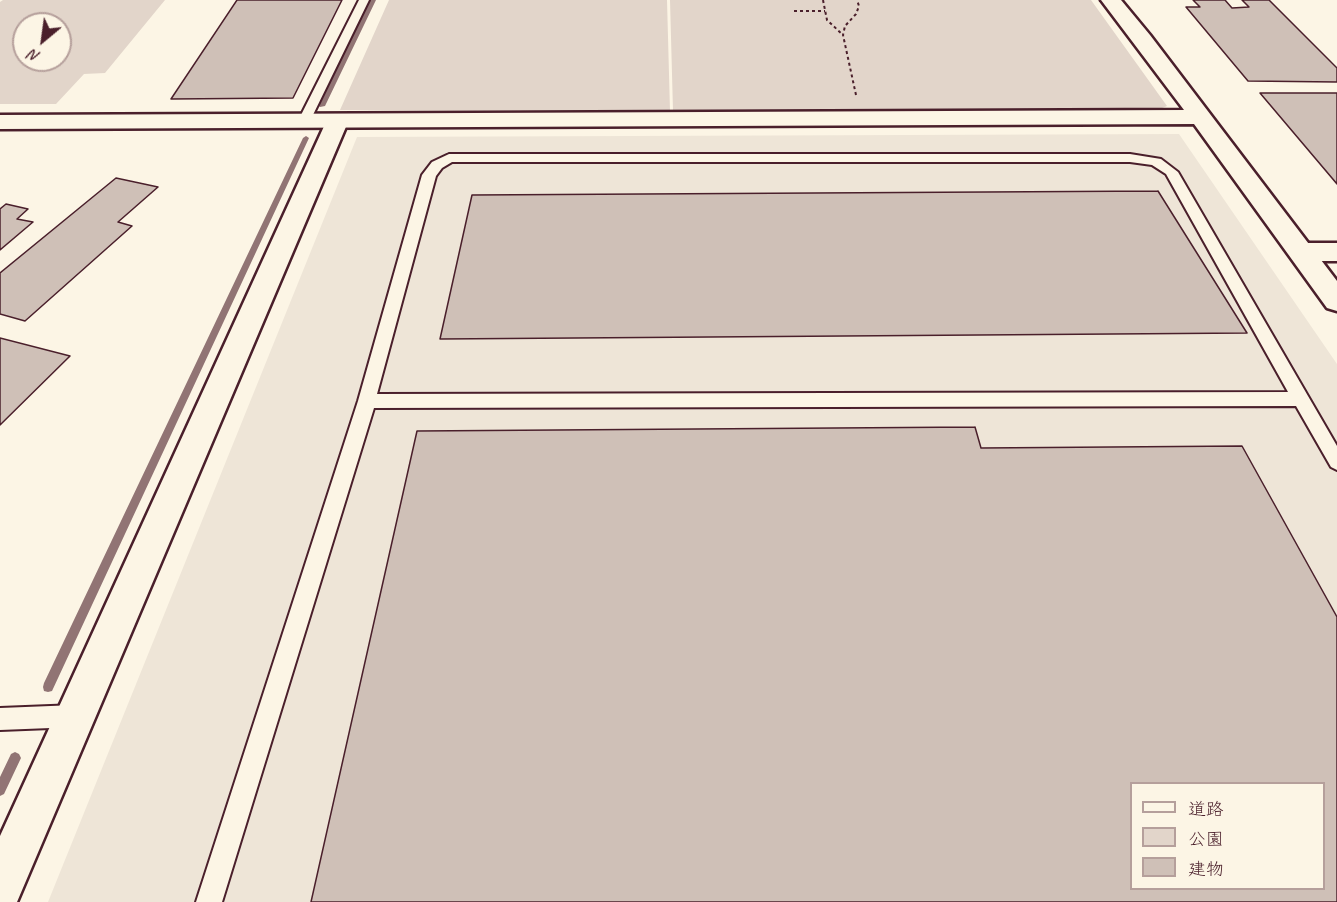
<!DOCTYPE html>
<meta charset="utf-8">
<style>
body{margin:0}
#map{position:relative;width:1337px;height:902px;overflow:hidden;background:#fcf5e5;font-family:Caveat,"Klee One",sans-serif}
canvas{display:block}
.legend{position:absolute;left:1130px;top:782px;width:195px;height:108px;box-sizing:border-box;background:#fcf5e5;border:2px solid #b59f9b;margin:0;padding:8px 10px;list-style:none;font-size:18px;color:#4a1f2b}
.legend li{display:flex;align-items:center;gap:12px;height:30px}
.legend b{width:30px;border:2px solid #b59f9b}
.north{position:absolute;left:12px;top:12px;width:60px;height:60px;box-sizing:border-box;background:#fcf5e5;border:2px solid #b59f9b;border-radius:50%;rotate:209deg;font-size:16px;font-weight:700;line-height:24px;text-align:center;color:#4a1f2b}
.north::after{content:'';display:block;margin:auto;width:21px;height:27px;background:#4a1f2b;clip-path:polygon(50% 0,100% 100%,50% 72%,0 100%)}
</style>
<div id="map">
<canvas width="1337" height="902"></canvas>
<ul class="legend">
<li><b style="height:8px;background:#fcf5e5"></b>道路</li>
<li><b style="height:16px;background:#e2d5ca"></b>公園</li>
<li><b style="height:16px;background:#cfc0b7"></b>建物</li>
</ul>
<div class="north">N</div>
</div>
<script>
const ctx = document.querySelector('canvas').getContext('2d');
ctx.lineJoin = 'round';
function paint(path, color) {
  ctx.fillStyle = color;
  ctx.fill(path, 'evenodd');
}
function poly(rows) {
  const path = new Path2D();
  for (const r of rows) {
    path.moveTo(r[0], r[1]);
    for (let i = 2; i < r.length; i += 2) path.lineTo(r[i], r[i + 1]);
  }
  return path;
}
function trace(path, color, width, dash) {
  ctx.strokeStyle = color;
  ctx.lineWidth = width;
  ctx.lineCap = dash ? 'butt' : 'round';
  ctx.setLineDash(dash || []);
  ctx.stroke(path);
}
paint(poly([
 [1179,134,1337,364,1337,902,48,902,357,137],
 [1132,784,1324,784,1324,888,1132,888]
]), '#eee5d7');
paint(poly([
 [3,0,165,0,105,73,84,74,56,104,0,104,0,2],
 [24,24,60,24,60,60,24,60],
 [389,0,667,0,670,111,340,110],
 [670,0,1091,0,1167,106,1155,111,673,111]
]), '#e2d5ca');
paint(poly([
 [370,0,376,0,325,106,320,107,319,106,370,0],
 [306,136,309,138,52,691,48,692,44,691,43,687,44,683,303,138,306,136],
 [15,752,19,754,21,758,4,794,0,796,0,777,11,754,15,752]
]), '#917474');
const building = poly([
 [237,0,342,0,293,98,171,99,237,0],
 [1193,0,1225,0,1232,8,1249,7,1242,0,1269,0,1337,68,1337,82,1248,81,1186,7,1200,7,1193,0],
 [1260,93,1337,93,1337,184,1260,93],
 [116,178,158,187,118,222,132,226,25,321,0,314,0,273,116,178],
 [1158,191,1247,333,440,339,472,195,1158,191],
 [6,204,28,209,17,219,33,222,0,250,0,209,6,204],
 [0,338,70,356,0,425,0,338],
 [975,427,981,448,1242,446,1337,617,1337,902,311,902,417,431,975,427],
 [1132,784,1324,784,1324,888,1132,888,1132,784]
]);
paint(building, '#cfc0b7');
trace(building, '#4a1f2b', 1.5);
const service = poly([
 [359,0,369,0,310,121,308,124,300,124,298,121,359,0],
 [449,154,1130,154,1161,159,1178,172,1337,446,1337,470,1331,467,1296,406,374,408,222,902,196,902,358,401,422,175,432,162,449,154],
 [452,162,1130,162,1152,165,1166,174,1288,392,377,394,436,176,442,168,452,162],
 [76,705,84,708,87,716,84,724,76,727,0,730,0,708,76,705]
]);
const minor = poly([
 [337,115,345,117,348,122,17,902,0,902,0,836,326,122,329,117,337,115],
 [1301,243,1337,243,1337,261,1301,261,1292,258,1288,252,1292,246,1301,243]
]);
const tertiary = poly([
 [1101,0,1121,0,1150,35,1337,281,1337,311,1327,308,1194,124,0,129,0,115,1184,110,1101,0]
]);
trace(service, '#4a1f2b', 4);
trace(minor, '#4a1f2b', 5);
trace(tertiary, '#4a1f2b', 5);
trace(poly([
 [823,0,827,20,843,35],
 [794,11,825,11],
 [856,95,843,35,845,26,856,14,859,6,857,0]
]), '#4a1f2b', 2, [3, 3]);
paint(service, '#fcf5e5');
paint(minor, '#fcf5e5');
paint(tertiary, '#fcf5e5');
</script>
